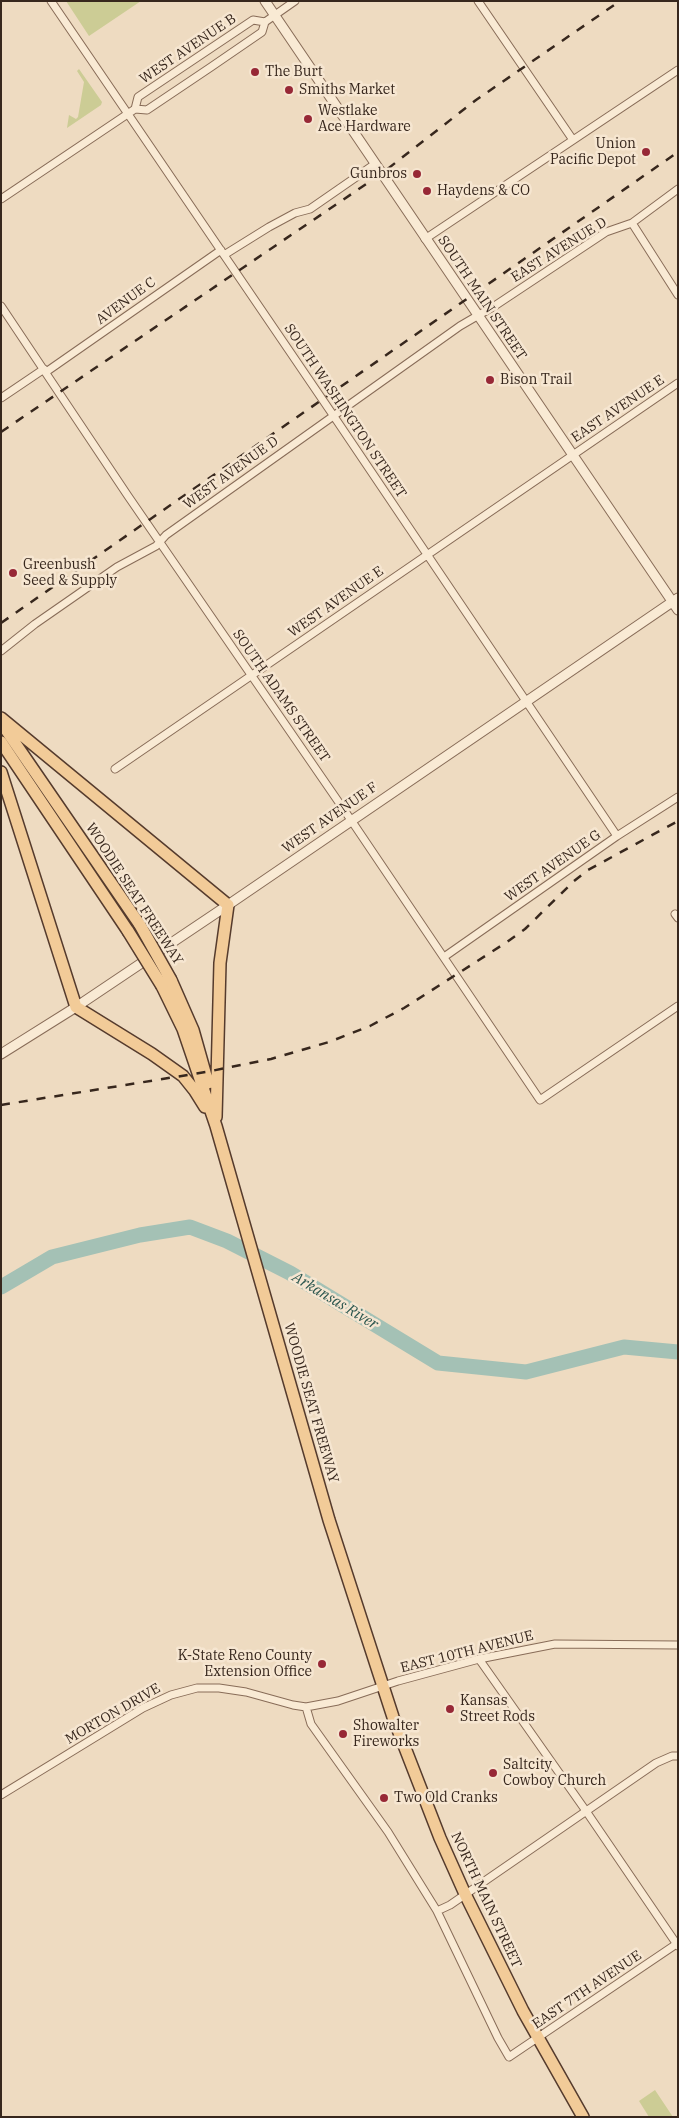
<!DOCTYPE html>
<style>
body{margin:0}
#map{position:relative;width:679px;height:2118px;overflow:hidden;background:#eedbc1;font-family:"IBM Plex Serif",serif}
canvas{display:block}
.frame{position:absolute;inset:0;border:2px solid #37271d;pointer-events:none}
</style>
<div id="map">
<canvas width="679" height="2118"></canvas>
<div class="frame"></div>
</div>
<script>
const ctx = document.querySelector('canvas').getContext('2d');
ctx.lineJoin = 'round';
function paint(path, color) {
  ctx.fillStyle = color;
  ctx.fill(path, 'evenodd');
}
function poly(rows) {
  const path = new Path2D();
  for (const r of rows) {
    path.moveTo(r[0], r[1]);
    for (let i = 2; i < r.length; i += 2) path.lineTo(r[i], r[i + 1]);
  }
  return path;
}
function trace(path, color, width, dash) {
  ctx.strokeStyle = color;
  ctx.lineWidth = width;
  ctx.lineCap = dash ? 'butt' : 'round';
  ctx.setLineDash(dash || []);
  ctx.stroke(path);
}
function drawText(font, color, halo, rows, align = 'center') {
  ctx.font = font + ' "IBM Plex Serif",serif';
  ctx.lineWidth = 5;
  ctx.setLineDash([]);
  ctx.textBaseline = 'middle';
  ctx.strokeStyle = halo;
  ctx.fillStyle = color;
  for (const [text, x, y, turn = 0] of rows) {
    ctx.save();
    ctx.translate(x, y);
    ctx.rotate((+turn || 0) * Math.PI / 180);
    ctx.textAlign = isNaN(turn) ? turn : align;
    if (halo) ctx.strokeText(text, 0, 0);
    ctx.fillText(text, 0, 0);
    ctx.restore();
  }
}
paint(poly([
 [66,1,141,1,89,36],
 [79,69,102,102,101,105,67,128,69,115,76,119,78,117,84,82,77,71],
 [655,2090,673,2117,649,2117,639,2101]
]), '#cccc95');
trace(poly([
 [1,1287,52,1257,140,1235,190,1227,227,1241,290,1273,438,1363,526,1372,624,1347,678,1352]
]), '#a4c1b5', 15);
const minor = poly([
 [51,1,333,415,617,836],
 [478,1,573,140],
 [135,109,138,97,253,20,265,22],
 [1,199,135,109,147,110,211,67,262,32,265,22,295,1],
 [632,223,678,295],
 [425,239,678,70],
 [224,255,269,227,295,213,310,209,375,164],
 [1,306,128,496,351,820,540,1100,678,1006],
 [46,372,221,250],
 [1,398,44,369],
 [1,651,35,624,117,567,156,546,166,535,460,326,496,305,606,232,632,223,678,189],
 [115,769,678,383],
 [675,914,678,918],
 [444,957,617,836,678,797],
 [479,1659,586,1811,678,1946],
 [306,1707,311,1724,388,1832,437,1911,498,2038,509,2057,678,1943],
 [1,1795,143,1708,171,1695,197,1688,219,1688,246,1692,293,1705,306,1707,338,1701,398,1681,479,1659,555,1644,678,1645],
 [437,1911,450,1905,656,1763,672,1756,678,1756]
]);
const tertiary = poly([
 [265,1,678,610],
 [1,1054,76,1007,228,905,678,598]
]);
const primary = poly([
 [1,718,228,905,220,963,216,1117],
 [2,724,140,925],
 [1,742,128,931],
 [1,772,76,1007,152,1054,183,1076,195,1091,205,1107],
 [171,980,193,1030,208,1083],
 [162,986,183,1029,216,1126,329,1520,393,1717,440,1838,465,1894,523,2011,583,2117]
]);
trace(minor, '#886c58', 9);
trace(tertiary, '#886c58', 11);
trace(primary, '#553b2d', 14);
trace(minor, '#f9ead4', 7);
trace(tertiary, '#f9ead4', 9);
trace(primary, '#f2cb98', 11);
trace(poly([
 [1,432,381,174,476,100,620,1],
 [1,623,678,152],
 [1,1105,206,1072,271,1059,329,1042,370,1026,404,1008,507,942,525,929,574,881,588,870,678,821]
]), '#37271d', 2.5, [9, 9]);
const primaryBridge = poly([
 [140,925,171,980],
 [128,931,162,986]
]);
trace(primaryBridge, '#553b2d', 14, []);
trace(primaryBridge, '#f2cb98', 11);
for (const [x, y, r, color] of [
 [255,72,5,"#972836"],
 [289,90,5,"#972836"],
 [308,119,5,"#972836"],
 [646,152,5,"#972836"],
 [417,174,5,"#972836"],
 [427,191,5,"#972836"],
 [490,380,5,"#972836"],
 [13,573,5,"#972836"],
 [322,1664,5,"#972836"],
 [450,1709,5,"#972836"],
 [343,1734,5,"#972836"],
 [493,1773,5,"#972836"],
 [384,1798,5,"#972836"]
]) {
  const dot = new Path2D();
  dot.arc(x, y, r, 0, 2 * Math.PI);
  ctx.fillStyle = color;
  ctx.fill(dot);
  trace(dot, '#f6e6d1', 2);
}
drawText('14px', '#37271d', '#f6e6d1', [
 ["WEST AVENUE B",188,49,-34],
 ["EAST AVENUE D",559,250,-32],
 ["SOUTH MAIN STREET",482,298,56],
 ["AVENUE C",126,301,-36],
 ["EAST AVENUE E",618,409,-34],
 ["SOUTH WASHINGTON STREET",345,411,56],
 ["WEST AVENUE D",231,473,-36],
 ["WEST AVENUE E",336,602,-35],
 ["SOUTH ADAMS STREET",281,696,55],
 ["WEST AVENUE F",330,818,-35],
 ["WEST AVENUE G",553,866,-35],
 ["WOODIE SEAT FREEWAY",134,894,57],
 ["WOODIE SEAT FREEWAY",311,1403,74],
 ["EAST 10TH AVENUE",467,1652,-14],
 ["MORTON DRIVE",113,1714,-30],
 ["NORTH MAIN STREET",486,1900,65],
 ["EAST 7TH AVENUE",587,1990,-34]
]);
drawText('14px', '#37271d', '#f6e6d1', [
 ["The Burt",265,72],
 ["Smiths Market",299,90],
 ["Westlake",318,111],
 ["Ace Hardware",318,127],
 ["Union",636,144,"right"],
 ["Pacific Depot",636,160,"right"],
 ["Gunbros",407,174,"right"],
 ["Haydens & CO",437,191],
 ["Bison Trail",500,380],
 ["Greenbush",23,565],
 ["Seed & Supply",23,581],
 ["K-State Reno County",312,1656,"right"],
 ["Extension Office",312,1672,"right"],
 ["Kansas",460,1701],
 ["Street Rods",460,1717],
 ["Showalter",353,1726],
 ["Fireworks",353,1742],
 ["Saltcity",503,1765],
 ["Cowboy Church",503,1781],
 ["Two Old Cranks",394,1798]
], 'left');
drawText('italic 15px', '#2c574f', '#f6e6d1', [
 ["Arkansas River",335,1301,31]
]);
</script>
